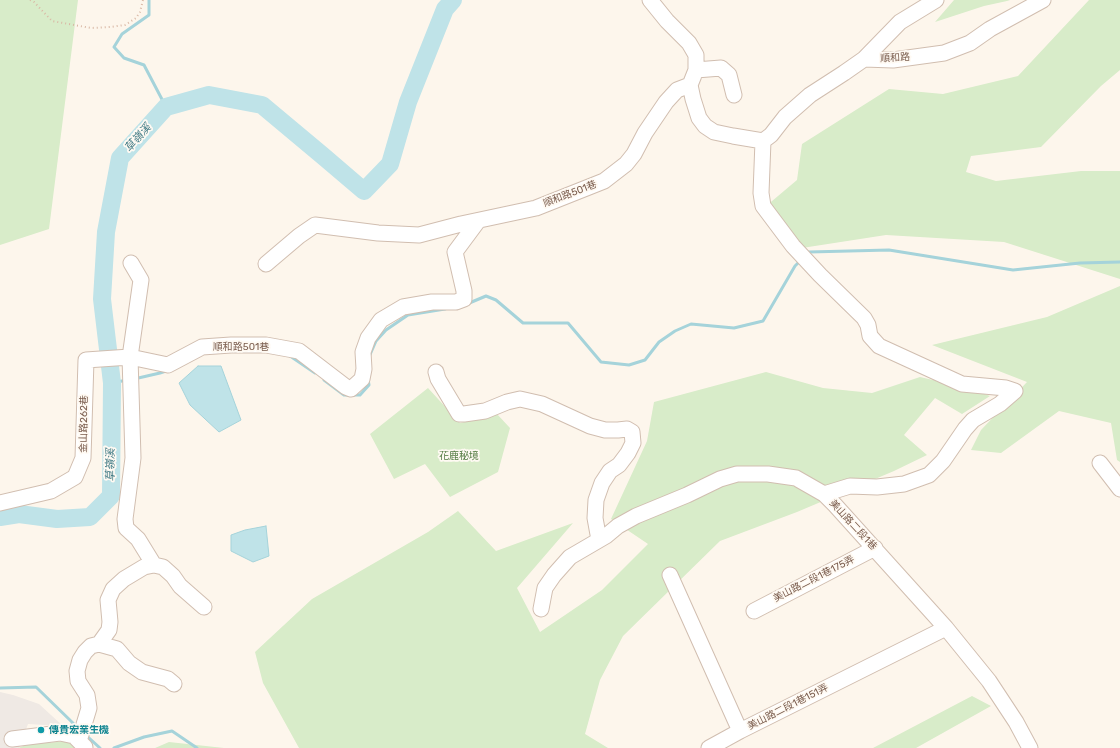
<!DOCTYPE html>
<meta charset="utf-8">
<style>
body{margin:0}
canvas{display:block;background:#fdf6ec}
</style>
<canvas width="1120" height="748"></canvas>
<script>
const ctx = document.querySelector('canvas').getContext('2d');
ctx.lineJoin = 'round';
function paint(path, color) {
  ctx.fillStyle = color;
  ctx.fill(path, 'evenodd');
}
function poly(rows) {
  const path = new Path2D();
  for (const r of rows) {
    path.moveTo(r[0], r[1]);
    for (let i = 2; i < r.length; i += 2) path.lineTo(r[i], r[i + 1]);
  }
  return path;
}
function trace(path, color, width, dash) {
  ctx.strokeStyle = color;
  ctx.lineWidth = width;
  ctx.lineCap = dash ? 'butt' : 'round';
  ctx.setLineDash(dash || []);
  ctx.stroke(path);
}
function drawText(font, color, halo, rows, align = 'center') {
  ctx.font = font + ' Rubik,"Noto Sans TC",sans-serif';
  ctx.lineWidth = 3.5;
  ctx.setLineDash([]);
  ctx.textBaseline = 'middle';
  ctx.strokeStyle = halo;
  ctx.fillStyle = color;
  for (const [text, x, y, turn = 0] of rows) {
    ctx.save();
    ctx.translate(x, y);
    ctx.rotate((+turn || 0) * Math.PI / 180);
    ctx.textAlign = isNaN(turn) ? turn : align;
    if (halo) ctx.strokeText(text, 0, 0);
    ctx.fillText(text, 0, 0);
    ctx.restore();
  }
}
paint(poly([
 [0,692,13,695,39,704,63,726,28,724,19,748,0,748]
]), '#efe9e4');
paint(poly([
 [0,0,78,0,49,229,0,245],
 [954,0,1010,0,1007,1,984,6,935,22],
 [1089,0,1120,0,1120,70,1101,86,1041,147,971,156,966,172,996,181,1081,171,1120,171,1120,279,1004,242,886,235,789,250,759,212,797,180,802,144,889,89,943,94,1018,76],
 [1120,286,1120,462,1117,460,1111,423,1059,411,1001,453,971,450,981,430,1027,382,932,345,1047,317],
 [766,372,823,388,872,393,920,377,968,388,990,396,962,414,935,398,904,435,927,455,894,471,797,512,720,541,623,636,600,680,585,734,608,748,299,748,263,683,255,652,312,599,428,532,458,511,496,551,573,523,517,588,540,632,602,590,648,544,611,519,647,441,654,402],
 [428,388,460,423,497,414,510,428,498,472,450,497,425,464,394,479,370,434],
 [972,696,991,706,916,748,873,748],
 [71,741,79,748,18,748,29,744],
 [169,742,224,748,155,748]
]), '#d8ecc9');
const water = poly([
 [198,366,221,366,241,420,219,432,190,405,179,383,198,366],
 [266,526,269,556,253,562,231,551,231,535,245,530,266,526]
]);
paint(water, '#bfe3e8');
trace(water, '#a5d3da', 1);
trace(poly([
 [149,0,149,15,122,34,114,47,124,58,144,65,166,107],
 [807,255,809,252,889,250,1013,270,1080,263,1120,262],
 [467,304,486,296,496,300,523,323,568,323,601,362,629,365,645,360,659,342,675,331,691,324,734,328,763,321,795,266,801,260],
 [290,356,315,373],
 [369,357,376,341,386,330,408,315,445,309],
 [134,379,160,373,166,371],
 [324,380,344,395,360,395,369,385,368,379],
 [112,383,127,380],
 [0,688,36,687,75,725],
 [88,737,100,748],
 [114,748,144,737,172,731,197,748]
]), '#a5d3da', 3);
trace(poly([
 [0,517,19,514,57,519,90,517,111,496,112,383,102,299,106,232,120,158,166,107,209,95,262,105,323,156,364,191,390,164,408,102,445,9,453,0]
]), '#bfe3e8', 18);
const minor = poly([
 [650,0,667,21,689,43,696,55,696,70,690,85,693,99,699,118,705,126,714,132,733,136,763,141,771,135,785,117,810,95,844,73,864,59,893,60,944,53,970,43,990,29,1043,0],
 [864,59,900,22,936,0],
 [696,70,721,68,729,75,734,95],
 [763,141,761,193,763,206,793,246,820,275,864,318,868,325,870,336,879,346,962,384,1006,388,1015,391,1000,404,973,420,965,429,943,461,929,475,904,484,877,487,850,486,824,494],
 [131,263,141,280,130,357,133,458,125,519,126,528,138,539,154,565],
 [266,264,299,236,315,225,378,233,419,235,461,224,536,208,604,181,626,164,634,154,645,133,666,102,677,90,690,85],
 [436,372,438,379,459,414,464,414,485,411,507,402,520,399,542,404,590,426,605,430,618,430,627,429,632,432,633,443,628,453,619,465,610,471,602,483,596,500,595,518,599,540],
 [1100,463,1120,489],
 [0,503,51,491,75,477,83,458,86,360,130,357,168,365,202,347,231,345,266,345,299,351,346,387,351,389,362,379,364,369,363,352,368,338,381,320,403,307,432,302,456,302,464,299,464,291,455,252,478,221],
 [670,575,740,731,946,628],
 [541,609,545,588,554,575,570,557,606,536,618,526,636,516,687,495,720,479,737,474,768,474,796,478,824,494,835,505,946,628,989,681,1016,722,1030,748],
 [754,611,875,548],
 [99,644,109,630,110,622,108,600,113,589,124,579,144,567,154,565,163,567,173,576,180,586,204,607],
 [12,739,60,733,74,736,85,747],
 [79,741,89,708,87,695,78,681,77,671,80,660,85,652,91,646,99,644,117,649,129,663,142,672,168,679,174,684],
 [709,748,740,731]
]);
trace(minor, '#d1beb0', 17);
trace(poly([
 [30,0,34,2,52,21,91,28,110,27,125,25,136,18,140,12,143,0]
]), '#d9b8a5', 2, [1, 3]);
trace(minor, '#fff', 15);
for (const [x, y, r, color] of [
 [41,730,4,"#0f9aa8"]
]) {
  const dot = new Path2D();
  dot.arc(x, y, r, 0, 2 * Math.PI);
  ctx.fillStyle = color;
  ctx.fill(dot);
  trace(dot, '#fffaf3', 1.5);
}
drawText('10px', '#7a5c4d', '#fffaf3', [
 ["順和路",895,58,-3],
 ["順和路501巷",570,194,-21],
 ["順和路501巷",241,347],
 ["金山路262巷",84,424,-89],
 ["美山路二段1巷",853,525,47],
 ["美山路二段1巷175弄",814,579,-27],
 ["美山路二段1巷151弄",788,707,-27]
]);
drawText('10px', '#537a41', '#fffaf3', [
 ["花鹿秘境",459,456]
]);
drawText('bold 10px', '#0d838f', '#fffaf3', [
 ["傳貴宏業生機",49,730]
], 'left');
drawText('italic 11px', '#437c86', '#fffaf3', [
 ["草嶺溪",138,138,-48],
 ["草嶺溪",111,465,-90]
]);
</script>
